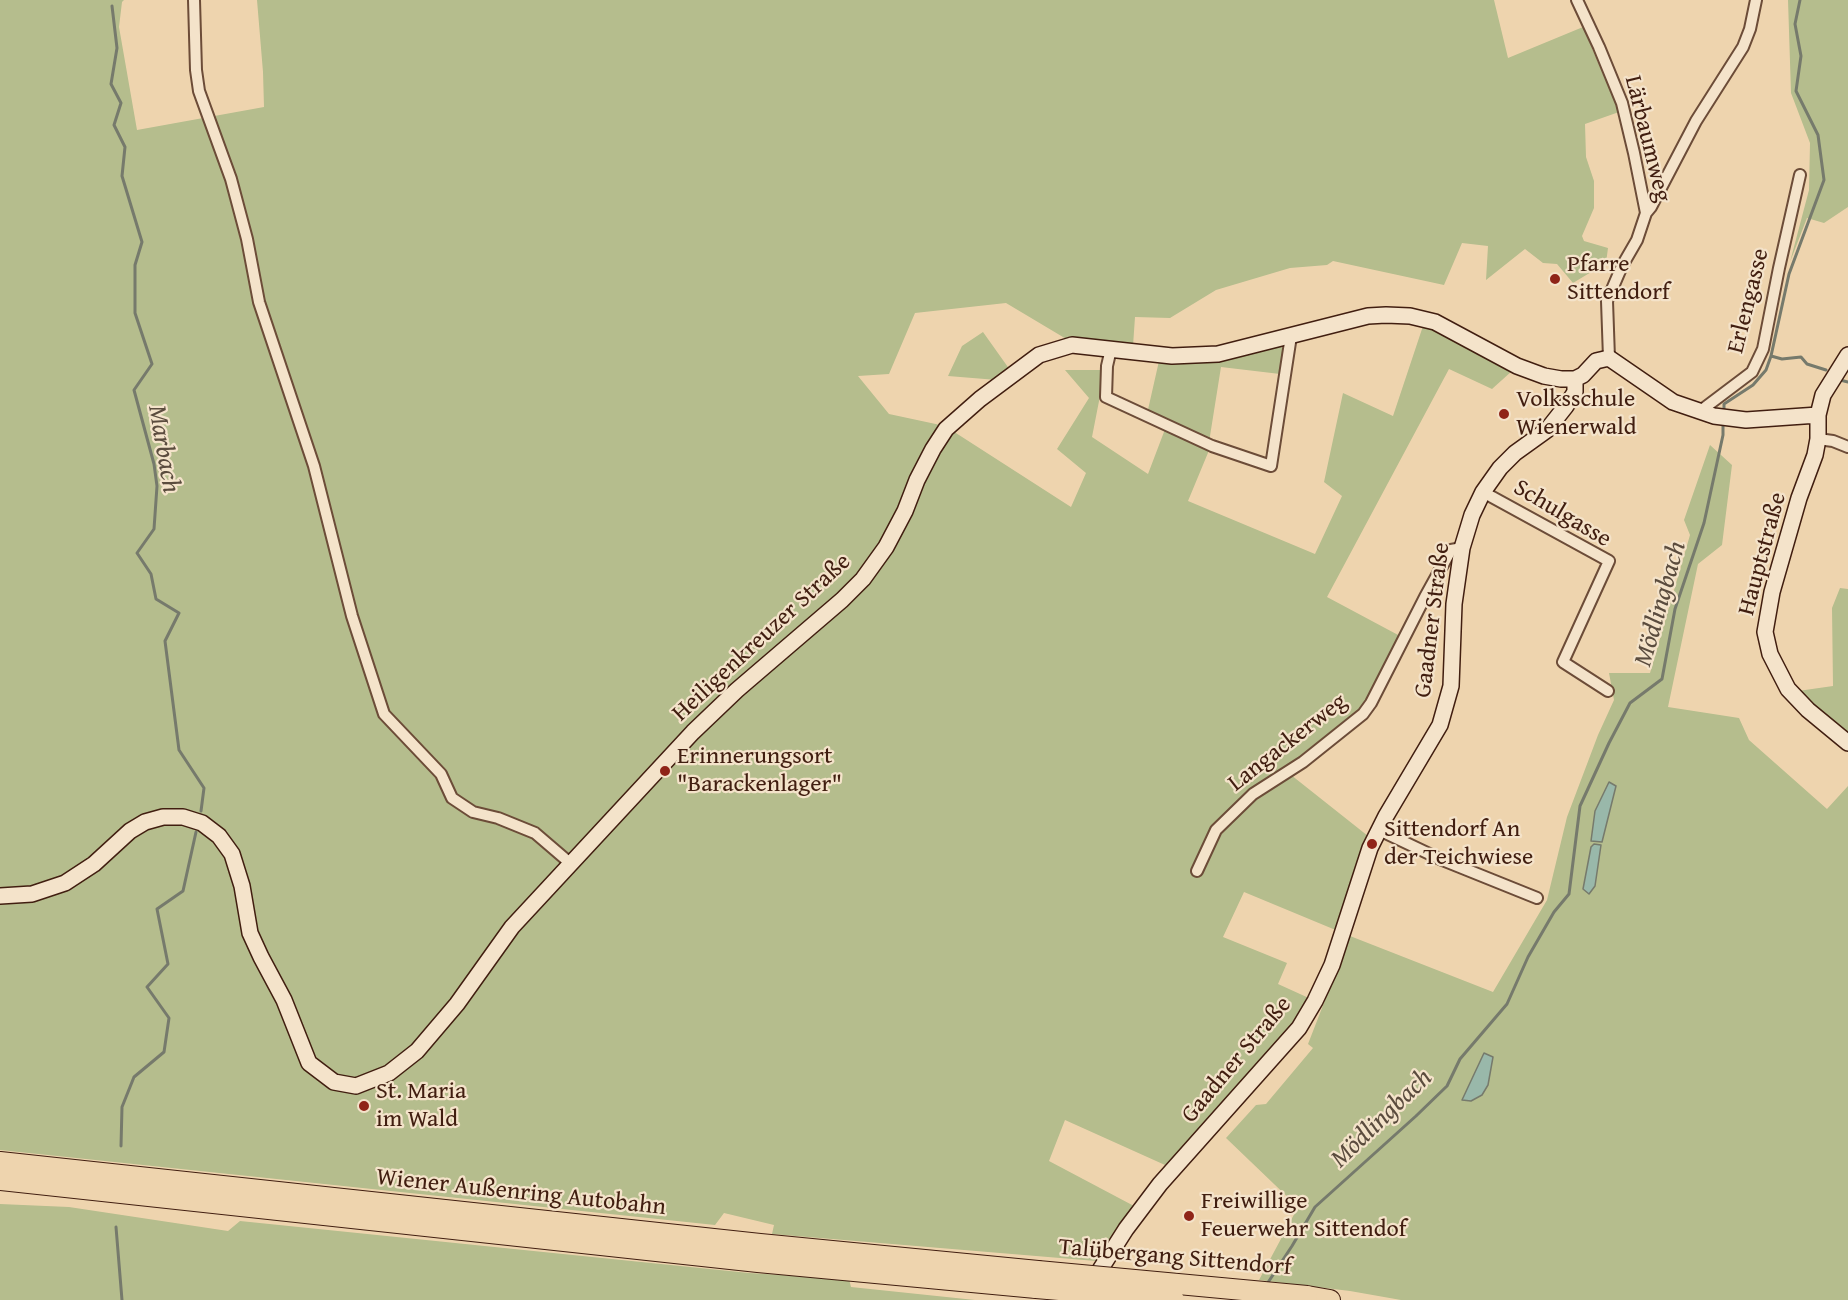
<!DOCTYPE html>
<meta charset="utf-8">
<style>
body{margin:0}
canvas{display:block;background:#eed4ae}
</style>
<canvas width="1848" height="1300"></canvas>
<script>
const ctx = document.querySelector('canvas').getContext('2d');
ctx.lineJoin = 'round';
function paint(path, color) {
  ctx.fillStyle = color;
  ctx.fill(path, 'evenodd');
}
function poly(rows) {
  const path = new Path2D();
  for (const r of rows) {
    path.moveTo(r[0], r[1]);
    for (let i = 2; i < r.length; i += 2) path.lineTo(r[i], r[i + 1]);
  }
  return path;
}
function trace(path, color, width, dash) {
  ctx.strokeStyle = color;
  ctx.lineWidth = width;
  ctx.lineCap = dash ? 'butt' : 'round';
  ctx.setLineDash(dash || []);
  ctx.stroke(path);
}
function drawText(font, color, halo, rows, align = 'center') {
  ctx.font = font + ' "Gentium Book Plus",serif';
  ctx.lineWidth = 4.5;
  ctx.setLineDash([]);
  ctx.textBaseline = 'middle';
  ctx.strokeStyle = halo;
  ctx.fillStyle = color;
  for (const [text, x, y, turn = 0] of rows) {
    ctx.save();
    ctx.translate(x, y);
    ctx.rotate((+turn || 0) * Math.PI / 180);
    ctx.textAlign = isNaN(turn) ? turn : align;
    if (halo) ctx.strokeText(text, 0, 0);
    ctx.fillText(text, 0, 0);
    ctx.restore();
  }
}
paint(poly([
 [0,0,124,0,122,2,119,27,137,130,264,107,263,72,257,0,1494,0,1508,58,1583,27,1619,112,1585,124,1586,157,1594,181,1594,208,1582,236,1584,241,1608,248,1606,263,1573,283,1557,264,1543,263,1525,249,1486,280,1488,246,1462,243,1444,285,1333,261,1327,265,1290,268,1216,290,1170,318,1135,317,1133,346,1068,340,1006,303,915,313,889,374,858,376,889,414,945,426,1071,507,1086,473,1057,449,1089,398,1065,370,1101,370,1100,396,1092,437,1148,474,1167,424,1147,414,1159,361,1279,344,1285,351,1280,374,1221,367,1210,436,1210,448,1188,501,1315,554,1342,496,1324,482,1343,393,1393,416,1423,326,1443,332,1512,371,1492,389,1449,369,1327,597,1400,636,1362,710,1286,771,1368,836,1338,931,1244,892,1223,937,1287,963,1278,984,1311,999,1292,1029,1165,1165,1065,1120,1049,1161,1134,1206,1096,1261,772,1234,774,1225,724,1213,715,1225,0,1150],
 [1788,0,1848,0,1848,207,1824,223,1807,218,1790,262,1809,190,1810,143,1791,93],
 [983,332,1010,370,997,380,948,376,962,346],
 [1710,445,1732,465,1722,545,1698,564,1668,707,1739,718,1749,740,1827,809,1848,786,1848,1300,1401,1300,1350,1291,1259,1280,1298,1207,1226,1138,1256,1105,1266,1104,1313,1048,1308,1044,1350,936,1493,992,1547,900,1567,817,1598,735,1614,700,1609,673,1650,673,1690,535,1684,520],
 [1610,782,1591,841,1595,811],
 [1840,588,1848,589,1848,734,1822,717,1798,691,1833,686,1832,608],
 [0,1204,69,1207,228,1231,240,1221,749,1273,849,1279,851,1287,975,1300,0,1300]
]), '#b5bd8d');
const water = poly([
 [1609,782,1616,786,1602,842,1591,841,1595,811,1609,782],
 [1594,844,1601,845,1595,886,1589,894,1583,889,1591,847,1594,844],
 [1484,1053,1493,1057,1488,1085,1482,1095,1471,1101,1462,1100,1484,1053]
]);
paint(water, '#99b8aa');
trace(water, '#767a6c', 1.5);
trace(poly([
 [112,6,117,48,111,84,121,103,114,125,125,147,122,176,142,242,135,265,135,313,152,364,134,390,154,464,157,486,154,529,137,553,151,574,156,599,179,613,165,641,179,750,204,788,201,811],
 [1771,356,1782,359,1801,357,1807,364,1826,370],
 [1840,380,1848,382],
 [1724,412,1724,404,1753,385,1766,370,1771,356,1789,274,1824,180,1818,135,1796,91,1801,56,1795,24,1800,0],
 [121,1146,122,1107,134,1077,164,1052,169,1018,147,987,168,964,157,909,183,891,196,832],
 [116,1227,122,1300],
 [1267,1284,1292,1246,1315,1207,1416,1116,1447,1086,1460,1059,1507,1004,1528,957,1554,912,1569,894,1580,806,1609,743,1630,703,1662,679,1675,609,1704,523,1723,435,1723,422]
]), '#767a6c', 3);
const street = poly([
 [194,0,196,70,199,91,231,179,247,239,259,302,314,466,352,616,384,714,441,774,452,798,473,812,498,818,535,833,570,863],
 [1577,0,1599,47,1622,103,1634,153,1646,213,1637,240,1622,266,1607,301,1609,358],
 [1646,213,1651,207,1696,121,1743,47,1750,29,1756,0],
 [1111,349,1107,366,1106,397,1212,446,1271,466,1291,336],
 [1699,412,1752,372,1763,349,1779,268,1800,175],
 [1818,439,1833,441,1848,447],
 [1483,492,1609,561,1563,662,1608,691],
 [1379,830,1440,859,1537,898],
 [1197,871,1216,830,1253,794,1303,762,1363,714,1371,703,1425,597,1451,550,1462,548]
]);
const secondary = poly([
 [1848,355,1823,395,1818,415,1818,439,1815,455,1799,498,1772,592,1765,632,1770,654,1788,689,1808,710,1848,743],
 [0,896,32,894,65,883,94,864,130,831,145,822,163,817,183,817,202,823,219,836,232,854,242,886,250,933,261,957,284,1000,309,1063,334,1082,356,1086,389,1073,417,1051,457,1004,512,927,693,732,737,690,842,600,863,579,886,547,905,511,917,480,933,449,946,429,980,399,1039,355,1072,345,1172,356,1218,354,1368,316,1386,315,1410,316,1435,322,1517,366,1544,376,1561,379,1575,379,1583,375,1596,361,1609,358,1673,402,1714,416,1746,420,1818,415],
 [1091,1284,1126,1229,1160,1184,1299,1028,1315,1001,1332,965,1370,848,1386,816,1440,725,1451,686,1454,604,1462,548,1472,515,1483,492,1500,468,1515,453,1547,430,1566,406,1575,392,1575,379]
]);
const highway = poly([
 [0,1162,760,1244,1038,1271],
 [0,1180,758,1262,1036,1288],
 [1307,1296,1330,1300]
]);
trace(street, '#6c4c38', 14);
trace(secondary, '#411e10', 18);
trace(highway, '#411e10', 22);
trace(street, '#f4e3ca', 10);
trace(secondary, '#f4e3ca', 15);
trace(highway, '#eed4ae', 20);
const highwayBridge = poly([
 [1038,1271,1307,1296],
 [1036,1288,1174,1300]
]);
trace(highwayBridge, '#411e10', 22, []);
trace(highwayBridge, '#eed4ae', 20);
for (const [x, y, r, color] of [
 [1555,279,6,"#8f2418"],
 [1504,414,6,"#8f2418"],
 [665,771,6,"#8f2418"],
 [1372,844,6,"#8f2418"],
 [364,1106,6,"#8f2418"],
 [1189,1216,6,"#8f2418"]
]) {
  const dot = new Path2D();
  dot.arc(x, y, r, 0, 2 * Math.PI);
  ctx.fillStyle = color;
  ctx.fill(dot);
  trace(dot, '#f4e3ca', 2);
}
drawText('24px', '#411e10', '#f4e3ca', [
 ["Lärbaumweg",1647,139,76],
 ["Erlengasse",1749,301,-76],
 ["Schulgasse",1562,514,31],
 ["Hauptstraße",1763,554,-75],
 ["Gaadner Straße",1433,620,-83],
 ["Heiligenkreuzer Straße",762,638,-43],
 ["Langackerweg",1288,743,-38],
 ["Gaadner Straße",1237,1060,-50],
 ["Wiener Außenring Autobahn",521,1193,6],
 ["Talübergang Sittendorf",1175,1258,5]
]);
drawText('24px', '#411e10', '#f4e3ca', [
 ["Pfarre",1567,265],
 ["Sittendorf",1567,293],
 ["Volksschule",1516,400],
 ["Wienerwald",1516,428],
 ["Erinnerungsort",677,757],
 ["\"Barackenlager\"",677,785],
 ["Sittendorf An",1384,830],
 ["der Teichwiese",1384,858],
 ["St. Maria",376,1092],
 ["im Wald",376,1120],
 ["Freiwillige",1201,1202],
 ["Feuerwehr Sittendof",1201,1230]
], 'left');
drawText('italic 26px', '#5b4c3e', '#f4e3ca', [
 ["Marbach",163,449,80],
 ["Mödlingbach",1661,604,-74],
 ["Mödlingbach",1382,1119,-44]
]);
</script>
